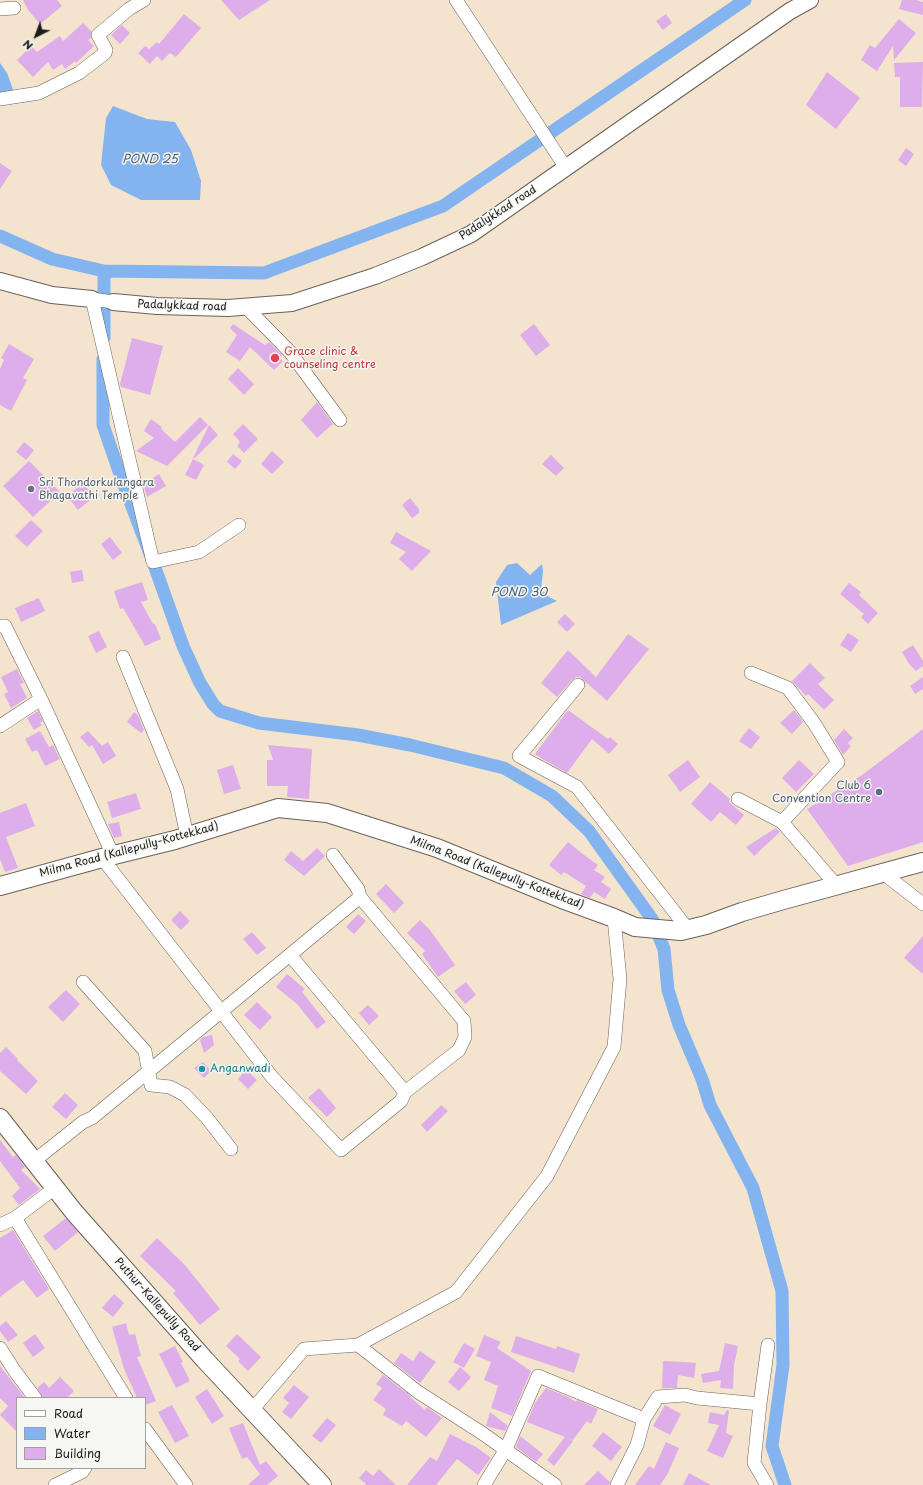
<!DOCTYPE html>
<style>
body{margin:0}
#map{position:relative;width:923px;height:1485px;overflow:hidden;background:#f4e4ce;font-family:"Playpen Sans",sans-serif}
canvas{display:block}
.legend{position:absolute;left:16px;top:1397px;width:130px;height:72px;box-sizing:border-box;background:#f6f6f2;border:1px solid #9f9f9c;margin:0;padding:5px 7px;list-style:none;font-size:12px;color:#1c1c1c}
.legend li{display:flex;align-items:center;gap:8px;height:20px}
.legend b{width:20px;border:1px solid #9f9f9c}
.north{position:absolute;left:16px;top:16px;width:40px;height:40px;-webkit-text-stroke:3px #f6f6f2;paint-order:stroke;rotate:222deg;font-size:11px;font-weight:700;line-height:16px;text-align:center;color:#1c1c1c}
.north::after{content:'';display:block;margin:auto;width:14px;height:18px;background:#1c1c1c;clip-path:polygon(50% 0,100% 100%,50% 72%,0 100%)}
</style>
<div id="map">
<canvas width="923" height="1485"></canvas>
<ul class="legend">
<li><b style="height:5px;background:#fff"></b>Road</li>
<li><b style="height:11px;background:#83b4ef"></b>Water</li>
<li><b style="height:11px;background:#ddaeea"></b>Building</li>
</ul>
<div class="north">N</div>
</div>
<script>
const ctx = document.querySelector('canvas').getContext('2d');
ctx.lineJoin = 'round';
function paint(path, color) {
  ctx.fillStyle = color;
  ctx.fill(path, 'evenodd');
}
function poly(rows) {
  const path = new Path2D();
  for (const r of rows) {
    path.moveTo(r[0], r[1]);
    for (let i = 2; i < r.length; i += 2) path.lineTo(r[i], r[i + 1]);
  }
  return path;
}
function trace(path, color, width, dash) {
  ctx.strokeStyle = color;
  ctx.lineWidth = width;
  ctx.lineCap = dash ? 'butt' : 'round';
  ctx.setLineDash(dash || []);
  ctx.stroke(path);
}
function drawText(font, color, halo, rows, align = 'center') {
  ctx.font = font + ' "Playpen Sans",sans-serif';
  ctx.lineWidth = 3;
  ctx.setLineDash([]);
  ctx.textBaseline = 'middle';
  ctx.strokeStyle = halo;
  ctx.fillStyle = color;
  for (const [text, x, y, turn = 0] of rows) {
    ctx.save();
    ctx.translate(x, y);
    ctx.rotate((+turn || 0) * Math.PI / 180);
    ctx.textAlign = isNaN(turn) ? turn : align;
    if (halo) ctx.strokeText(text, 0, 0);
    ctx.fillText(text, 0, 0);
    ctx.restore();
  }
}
paint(poly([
 [0,63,7,73,14,92,0,94],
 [113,106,147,119,175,122,191,150,201,181,200,200,141,200,111,185,101,165,106,118],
 [517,563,530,575,542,564,543,572,541,589,549,597,557,601,501,625,496,582,507,565]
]), '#83b4ef');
trace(poly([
 [0,236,52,259,104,271,264,273,443,206,745,0],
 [104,338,104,271],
 [103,359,103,425,122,480,153,562,183,646,200,683,213,704,220,711,259,723,358,735,410,745,504,768,552,796,589,831,652,919,664,949,668,990,679,1025,702,1079,710,1105,753,1188,782,1291,783,1365,772,1446,785,1485]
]), '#83b4ef', 13);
paint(poly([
 [23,0,57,0,62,6,40,24,28,10],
 [221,0,270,0,239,20],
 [902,0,916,0,923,2,923,15,899,9],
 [184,14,201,28,176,57,170,53,162,61,157,56,150,64,138,53,145,46,149,49,157,42,159,44],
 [666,14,672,23,663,30,656,21],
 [899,19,916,33,894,60,893,46,877,71,861,60,870,45,875,48],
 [83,23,91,31,91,38,88,40,94,46,76,63,75,61,65,69,62,64,53,70,48,62,33,77,17,60,31,46,37,52,60,36,63,41],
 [122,25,130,33,120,44,111,35],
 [923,62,922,107,900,107,900,77,895,77,894,63],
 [827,72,860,98,836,129,806,105],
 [906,148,914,154,906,166,898,160],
 [0,163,12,171,0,189],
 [233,324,265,345,269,342,282,355,279,357,283,361,274,370,250,347,240,361,226,352,237,335,230,328],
 [534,324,550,345,536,356,520,335],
 [132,338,163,346,150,395,121,387,120,384],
 [9,344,34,359,23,378,27,380,11,411,0,405,0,369,4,360,1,358],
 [238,368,254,384,244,395,228,379],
 [317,402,333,424,317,438,301,420],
 [200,417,208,425,167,466,136,451,154,438,144,431,151,419,162,427,161,429,175,442],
 [243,424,258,439,244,453,237,446,240,442,233,434],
 [209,425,218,435,195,458,193,458],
 [24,442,34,450,26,460,16,452],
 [272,451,284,462,272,474,261,464],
 [233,454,242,461,235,469,227,462],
 [551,455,564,468,556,476,542,464],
 [193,459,204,465,196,480,185,475],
 [29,461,60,492,33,517,3,486],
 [159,474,166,486,147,497,143,484],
 [83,483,94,497,78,510,67,496],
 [410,498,419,509,419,513,412,518,402,505],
 [31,520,43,531,27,547,15,536],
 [396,532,431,551,412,571,399,559,406,552,390,543],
 [110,537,122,553,113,560,101,544],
 [82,570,84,581,72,583,70,572],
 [142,582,148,600,141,602,153,624,155,624,161,639,145,646,123,608,120,609,114,591],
 [849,583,861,592,859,595,878,613,868,624,861,617,864,614,840,594],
 [39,598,45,611,21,622,15,608],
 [565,614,575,624,567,632,557,622],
 [99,631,107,647,96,653,88,636],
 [848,633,859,640,851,652,840,645],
 [628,634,649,649,607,701,580,677,576,677,572,680,557,697,541,683,568,650,596,677],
 [913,645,923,661,923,666,916,671,909,664,902,652],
 [810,663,825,678,818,684,834,700,824,710,808,694,806,696,792,681],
 [17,669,24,683,20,684,27,698,11,708,4,694,8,692,1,677],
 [923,677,923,689,915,694,910,686],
 [568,710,608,739,610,737,618,744,609,754,592,739,567,773,544,760,535,754],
 [794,710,803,722,792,734,780,723],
 [38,711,43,721,40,723,42,725,34,730,27,718],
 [134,712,138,715,144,730,141,733,127,722],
 [749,728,760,737,751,749,739,741],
 [844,729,853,738,848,743,851,746,843,755,834,740],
 [923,729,923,842,848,866,807,809,862,775],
 [40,731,49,747,53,745,60,759,45,766,37,750,32,752,25,739],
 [88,731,102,746,108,742,116,756,103,764,92,745,89,747,80,737],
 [268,745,312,749,309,799,287,797,288,786,267,786,267,760,273,760],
 [688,760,700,777,680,792,668,775],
 [799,760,814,774,796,792,782,778],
 [233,765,241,789,224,794,217,770],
 [710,782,730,799,729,802,744,815,736,825,720,812,711,822,691,804],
 [136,793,141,809,112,818,107,802],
 [26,803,35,826,6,837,18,868,5,872,0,859,0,813],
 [119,822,122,836,114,838,108,824],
 [776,828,780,832,754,856,746,847],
 [568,842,584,855,598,865,594,870,605,877,601,882,611,889,605,899,594,892,590,898,583,895,581,894,586,886,564,872,561,875,549,865],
 [317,848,325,856,304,876,284,860,291,851,303,861],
 [386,884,404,903,394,913,376,894],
 [180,911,190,921,181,930,171,920],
 [358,914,366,921,354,934,346,927],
 [420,920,430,930,455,965,438,977,422,954,425,951,407,933],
 [252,932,266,948,257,955,243,939],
 [923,936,923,974,904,958],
 [287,974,305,989,302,992,326,1022,317,1029,297,1004,276,987],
 [466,982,476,995,465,1004,454,991],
 [66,990,80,1004,63,1022,48,1007],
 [257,1002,272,1017,260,1030,244,1015],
 [368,1005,379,1016,369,1025,359,1013],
 [212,1035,214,1045,204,1053,200,1040,203,1037],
 [6,1047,18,1059,17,1060,38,1081,26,1094,0,1071,0,1053],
 [203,1062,211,1071,204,1078,194,1068],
 [246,1070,257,1080,248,1089,238,1079],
 [319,1088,336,1108,327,1117,308,1098],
 [65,1093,78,1105,66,1119,52,1107],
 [441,1105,448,1111,427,1132,421,1125],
 [0,1140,13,1157,16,1155,25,1167,21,1170,40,1189,19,1205,12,1196,20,1188,0,1161],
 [66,1218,78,1232,55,1251,43,1236],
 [13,1230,49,1289,37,1298,23,1280,0,1297,0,1238],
 [157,1238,185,1265,220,1309,200,1325,173,1293,176,1291,140,1256],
 [114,1294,124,1303,113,1317,102,1308],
 [6,1321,18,1335,8,1342,0,1331,0,1326],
 [126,1323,129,1335,135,1334,141,1356,137,1357,156,1401,145,1405,145,1398,137,1398,124,1369,112,1327],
 [35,1334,45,1348,33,1357,23,1343],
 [237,1334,261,1357,248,1371,238,1361,240,1359,226,1346],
 [484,1335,501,1342,497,1348,531,1371,512,1416,491,1408,498,1386,484,1380,491,1362,476,1356],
 [516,1336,556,1349,557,1346,580,1354,574,1373,511,1352],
 [464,1343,475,1349,464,1368,453,1362],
 [725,1343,738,1346,734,1365,733,1389,720,1388,721,1380,703,1383,701,1374,719,1371],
 [175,1346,183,1362,181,1363,190,1381,176,1388,159,1354],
 [420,1351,436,1362,420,1383,394,1363,401,1353,413,1361],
 [663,1361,685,1362,696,1363,694,1378,678,1375,677,1388,662,1388],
 [0,1366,25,1398,17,1398,17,1432,0,1415,8,1406,0,1398],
 [460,1367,471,1377,459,1391,448,1382],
 [383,1375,411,1396,410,1397,425,1410,427,1407,442,1418,426,1437,406,1421,402,1426,383,1415,386,1409,373,1400,382,1388,376,1384],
 [60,1377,74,1391,67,1398,43,1398,37,1388,44,1382,49,1388],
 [294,1385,309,1397,291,1419,282,1412,289,1403,283,1398],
 [546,1388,568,1397,576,1402,577,1400,598,1409,591,1424,587,1421,573,1440,570,1439,573,1441,554,1466,547,1460,565,1437,527,1422,535,1403],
 [207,1389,224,1416,212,1424,195,1397],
 [172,1405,189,1436,175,1443,158,1412],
 [665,1405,681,1414,670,1435,653,1426],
 [727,1410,729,1411,726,1433,733,1436,723,1458,707,1451,719,1425,708,1423,710,1412,724,1415],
 [490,1412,508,1426,505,1431,486,1426],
 [327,1418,336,1425,321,1443,312,1436],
 [243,1423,260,1465,266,1461,278,1476,267,1485,248,1485,260,1474,247,1457,242,1459,229,1428],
 [603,1432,622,1447,611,1461,592,1446],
 [450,1434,476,1447,491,1458,478,1475,457,1459,436,1485,407,1485,430,1457,437,1461],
 [520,1436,543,1454,536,1462,516,1447],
 [666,1442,679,1448,667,1475,660,1485,635,1485,649,1466,654,1469],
 [379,1469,396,1485,365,1485,366,1484,359,1478,366,1470,373,1476],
 [598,1471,610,1482,609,1485,584,1485],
 [689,1473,711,1485,683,1485]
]), '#ddaeea');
const minor = poly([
 [456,0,566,168],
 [0,9,14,8],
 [0,99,39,93,79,73,105,53,106,50,98,35,129,9,144,0],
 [113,302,92,299,153,562,199,552,239,525],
 [246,307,290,352,340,420],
 [0,626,5,626,41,699,113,855],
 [123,657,177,789,187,836],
 [751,673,788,688,814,723,838,762,782,822],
 [578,685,519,756,577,787,687,928],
 [0,726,41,699],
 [738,799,782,822,836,885],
 [102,858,272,1077,341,1150,401,1101,405,1092,459,1050,465,1037,464,1021,360,897,358,889,333,855],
 [883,873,923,904],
 [290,955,405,1092],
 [83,982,145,1051,151,1085,170,1087,185,1095,207,1118,231,1149],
 [34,1161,83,1122,92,1118,360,897],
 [15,1218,126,1398],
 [0,1225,15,1218,55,1188],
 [358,1345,418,1392,482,1433,555,1485],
 [0,1348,14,1370,35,1398],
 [252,1410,304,1349,358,1345,456,1292,547,1176,614,1047,620,979,614,918],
 [145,1429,186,1485],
 [55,1485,82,1472,85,1468],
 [484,1485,506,1449,538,1376,644,1419],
 [617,1485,637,1445,644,1419,658,1397,685,1395,697,1398,760,1404],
 [767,1485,754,1463,760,1404,768,1345]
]);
const tertiary = poly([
 [0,281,52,295,92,299],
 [113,302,157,306,228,308,292,303,375,276,422,257,471,234,790,11,810,0]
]);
const secondary = poly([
 [0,886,102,858,175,840,278,808,327,813,437,848,562,899,614,918,635,927,681,931,706,925,742,912,787,899,923,862],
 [0,1118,74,1212,205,1360,322,1485]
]);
trace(minor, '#68625a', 14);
trace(tertiary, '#68625a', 18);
trace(secondary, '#68625a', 20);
trace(minor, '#fff', 13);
trace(tertiary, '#fff', 16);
trace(secondary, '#fff', 18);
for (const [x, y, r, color] of [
 [275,358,5,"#e0444e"],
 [31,489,4,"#6b7280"],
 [879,792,4,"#5c6f8a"],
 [202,1069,4,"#0f9aa8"]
]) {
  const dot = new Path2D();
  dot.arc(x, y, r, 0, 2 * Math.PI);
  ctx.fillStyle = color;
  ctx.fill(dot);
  trace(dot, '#f6f6f2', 1.5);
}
drawText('11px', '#1c1c1c', '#f6f6f2', [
 ["Padalykkad road",498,213,-33],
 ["Padalykkad road",182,306,2],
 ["Milma Road (Kallepully-Kottekkad)",129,850,-15],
 ["Milma Road (Kallepully-Kottekkad)",497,873,21],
 ["Puthur-Kallepully Road",157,1305,48]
]);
drawText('11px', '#be3a42', '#f6f6f2', [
 ["Grace clinic &",284,352],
 ["counseling centre",284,365]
], 'left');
drawText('11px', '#5b616d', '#f6f6f2', [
 ["Sri Thondorkulangara",39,483],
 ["Bhagavathi Temple",39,496]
], 'left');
drawText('11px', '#4e5e75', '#f6f6f2', [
 ["Club 6",871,786],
 ["Convention Centre",871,799]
], 'right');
drawText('11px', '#0d838f', '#f6f6f2', [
 ["Anganwadi",210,1069]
], 'left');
drawText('italic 12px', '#455970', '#f6f6f2', [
 ["POND 25",150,160],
 ["POND 30",519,593]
]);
</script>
